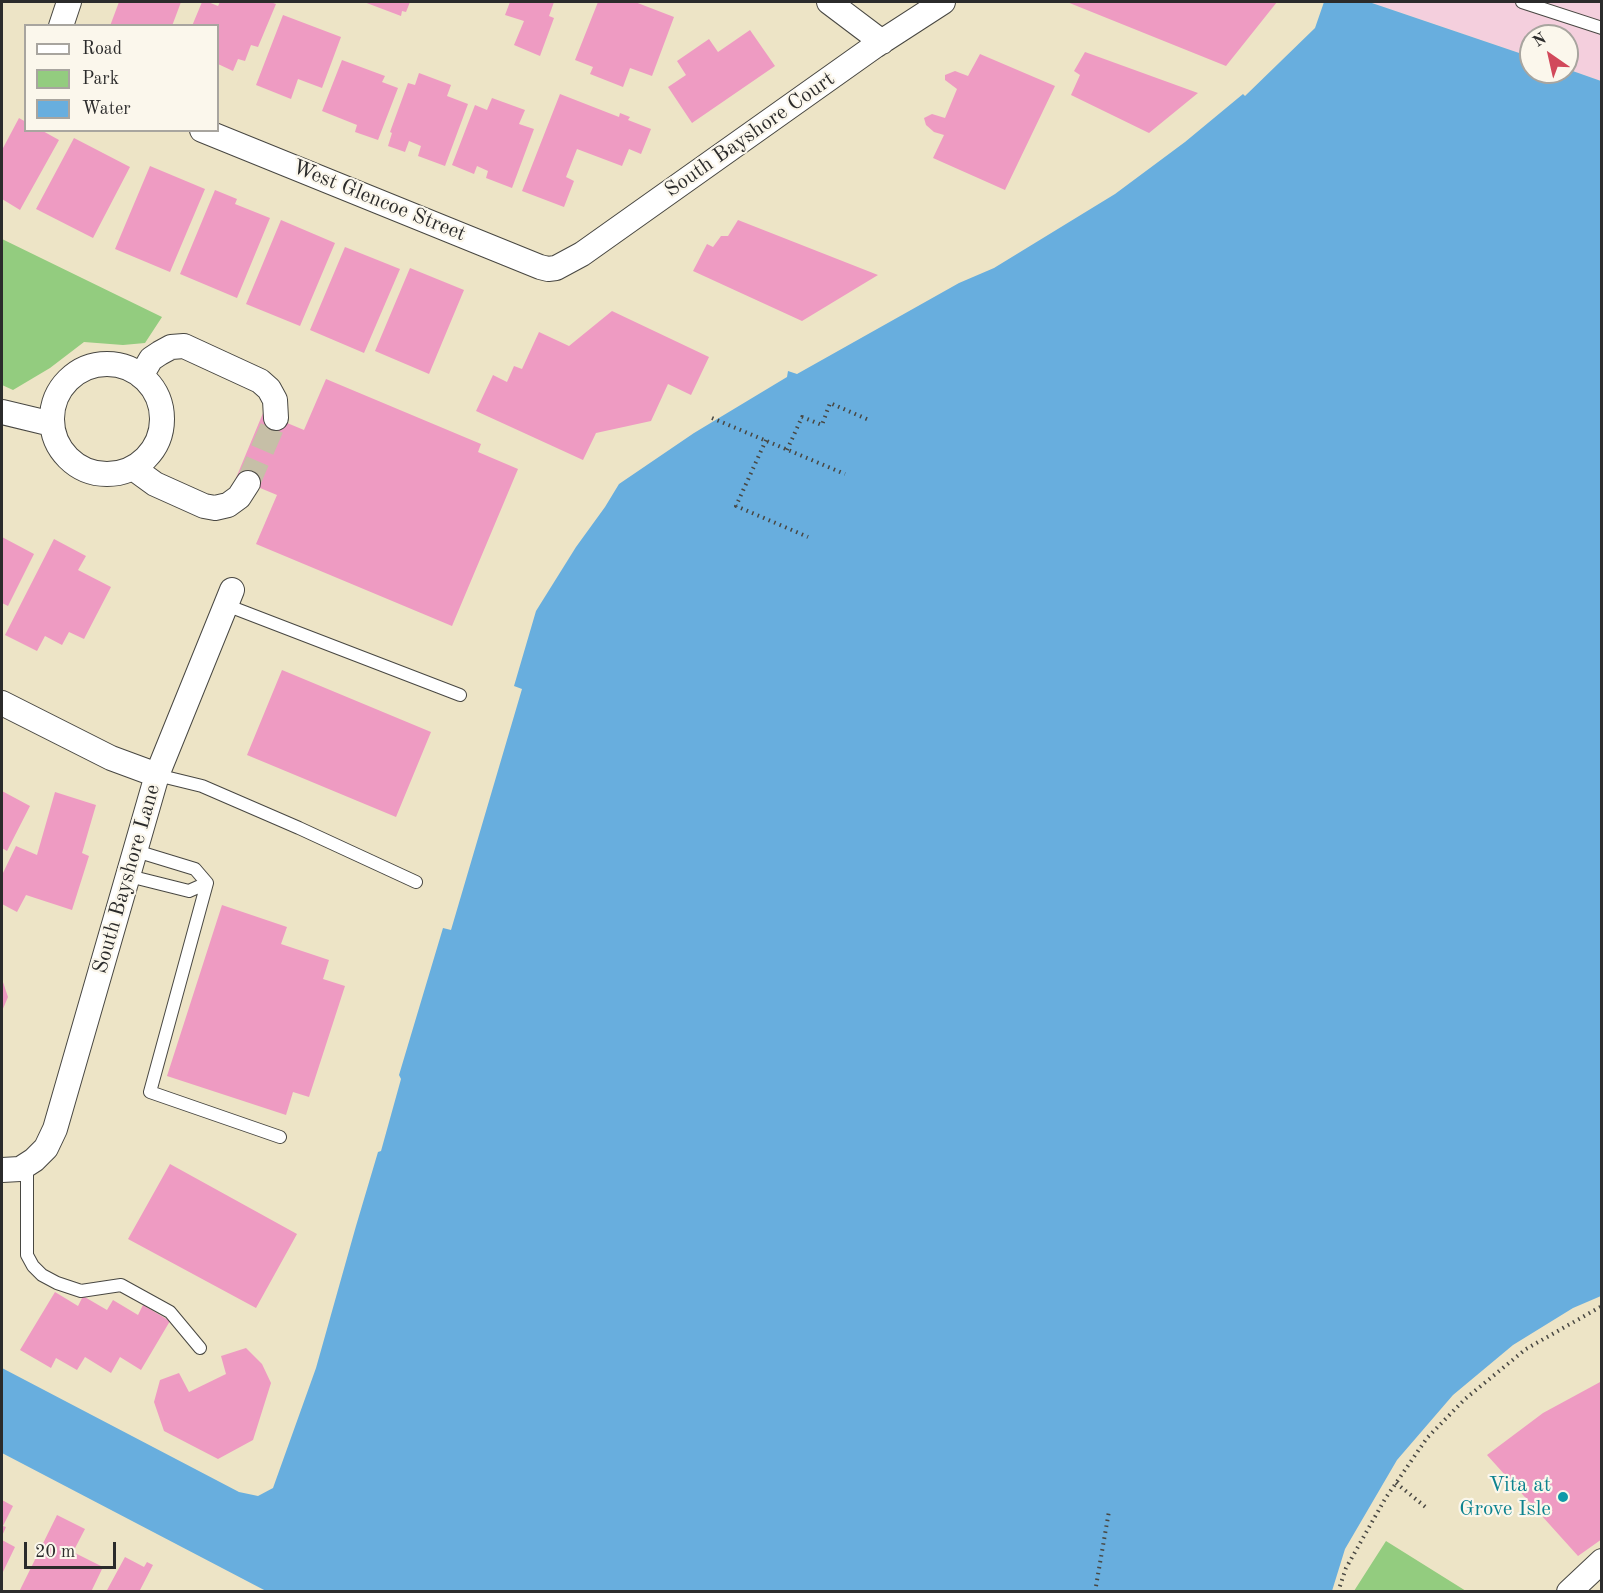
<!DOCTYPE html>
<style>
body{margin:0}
#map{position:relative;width:1603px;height:1593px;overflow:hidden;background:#ede4c6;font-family:"Old Standard TT",serif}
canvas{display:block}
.frame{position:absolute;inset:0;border:3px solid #2b2b2b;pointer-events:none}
.legend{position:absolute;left:24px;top:24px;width:195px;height:108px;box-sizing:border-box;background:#fbf7ec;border:2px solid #a8a59f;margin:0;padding:8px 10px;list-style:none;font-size:18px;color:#2b2b2b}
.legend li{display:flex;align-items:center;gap:12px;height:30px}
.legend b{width:30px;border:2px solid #a8a59f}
.north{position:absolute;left:1519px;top:24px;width:60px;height:60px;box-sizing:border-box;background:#fbf7ec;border:2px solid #a8a59f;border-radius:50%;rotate:326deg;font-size:16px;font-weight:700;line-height:24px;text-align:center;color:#2b2b2b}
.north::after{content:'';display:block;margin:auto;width:21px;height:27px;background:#d1495b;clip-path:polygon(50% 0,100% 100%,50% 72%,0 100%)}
.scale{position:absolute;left:24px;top:1542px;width:92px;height:27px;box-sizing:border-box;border:3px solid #2b2b2b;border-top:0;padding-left:8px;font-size:18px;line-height:21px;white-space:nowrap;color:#2b2b2b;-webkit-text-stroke:4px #fbf7ec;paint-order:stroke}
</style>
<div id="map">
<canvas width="1603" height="1593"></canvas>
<div class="frame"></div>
<ul class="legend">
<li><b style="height:8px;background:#fff"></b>Road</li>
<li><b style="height:16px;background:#93cc7f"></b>Park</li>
<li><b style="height:16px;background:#68aede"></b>Water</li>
</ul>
<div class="north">N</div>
<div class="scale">20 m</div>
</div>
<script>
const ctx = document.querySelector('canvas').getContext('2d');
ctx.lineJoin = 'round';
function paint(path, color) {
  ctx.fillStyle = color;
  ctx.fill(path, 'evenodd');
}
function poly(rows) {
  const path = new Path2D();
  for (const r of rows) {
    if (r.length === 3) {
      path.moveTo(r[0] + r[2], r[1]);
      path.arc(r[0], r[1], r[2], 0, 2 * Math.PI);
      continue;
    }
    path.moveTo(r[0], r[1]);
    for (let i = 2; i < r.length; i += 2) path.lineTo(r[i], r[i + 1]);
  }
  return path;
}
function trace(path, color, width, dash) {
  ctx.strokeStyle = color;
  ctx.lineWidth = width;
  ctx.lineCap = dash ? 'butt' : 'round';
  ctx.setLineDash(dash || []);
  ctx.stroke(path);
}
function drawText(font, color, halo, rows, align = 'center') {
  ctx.font = font + ' "Old Standard TT",serif';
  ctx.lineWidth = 4.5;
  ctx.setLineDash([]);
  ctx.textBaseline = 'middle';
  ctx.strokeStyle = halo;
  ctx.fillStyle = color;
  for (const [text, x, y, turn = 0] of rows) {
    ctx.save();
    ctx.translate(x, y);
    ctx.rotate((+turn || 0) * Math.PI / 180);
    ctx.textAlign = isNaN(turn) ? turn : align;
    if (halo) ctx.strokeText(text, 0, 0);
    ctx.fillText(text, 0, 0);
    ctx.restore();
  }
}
paint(poly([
 [1369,2,1601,2,1601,81,1567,69,1567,36,1531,36,1531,57]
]), '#f4cfdd');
paint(poly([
 [2,239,162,317,145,343,123,345,84,342,50,368,13,390,2,385],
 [1386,1541,1466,1591,1354,1591]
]), '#93cc7f');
paint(poly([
 [1324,2,1369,2,1531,57,1531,72,1567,72,1567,69,1601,81,1601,1296,1573,1308,1513,1345,1453,1395,1397,1460,1345,1549,1332,1591,266,1591,2,1453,2,1368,239,1492,258,1496,273,1488,316,1368,356,1226,378,1152,381,1151,401,1079,399,1075,443,928,451,930,522,689,514,686,536,611,576,547,605,507,619,484,694,433,787,377,788,371,797,374,959,283,994,268,1115,194,1185,142,1243,94,1245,96,1315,28]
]), '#68aede');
paint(poly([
 [119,2,181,2,172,26,110,26],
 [202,2,208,2,218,6,220,2,270,2,276,4,258,47,251,45,245,61,238,59,233,71,218,64,218,26,192,26],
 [364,2,410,2,406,12,402,11,401,16],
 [510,2,554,2,549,16,554,18,540,56,514,45,524,21,505,15],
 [598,2,635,2,674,17,652,76,630,68,623,87,590,74,593,67,575,60],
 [1067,2,1277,2,1226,66],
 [283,15,341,37,322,88,298,79,291,99,256,85],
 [750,30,775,66,692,123,668,87,686,75,677,61,709,39,718,52],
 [1085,52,1198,93,1149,133,1071,95,1080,75,1074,71],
 [980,54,1055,86,1005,190,933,158,944,135,934,132,926,125,924,118,932,114,945,118,957,89,945,80,945,75,955,71,968,76],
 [342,60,385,76,382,82,398,88,378,140,355,132,357,125,322,111],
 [419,73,451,85,447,96,468,104,445,166,418,156,421,146,409,141,405,152,388,146,392,133,390,132,408,83,415,85],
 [560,94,619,117,620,113,630,117,628,120,651,129,641,154,629,149,622,166,577,149,566,177,574,181,564,207,522,191],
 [492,98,525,110,519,124,534,129,512,188,486,178,488,171,477,166,474,174,452,165,475,105,487,110],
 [19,118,26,122,26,130,41,130,59,140,20,210,2,199,2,150],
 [74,138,130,167,93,238,36,209],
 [150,166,205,189,170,272,115,249],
 [215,190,237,199,235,204,270,218,237,298,180,274],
 [281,220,335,243,300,326,246,304],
 [738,220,878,275,802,321,693,271,707,244,713,247,721,236,728,236],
 [345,247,400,269,364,353,310,330],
 [410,268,464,290,429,374,375,351],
 [612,311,709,357,691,395,668,384,651,421,596,433,583,460,476,411,493,375,507,382,514,366,522,369,539,332,569,346],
 [326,379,481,444,478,452,518,469,452,626,256,544,277,495,236,478,263,413,304,430],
 [2,537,34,554,8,606,2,603],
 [54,539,86,556,78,570,111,587,84,639,69,632,62,645,45,636,37,651,5,635],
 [282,670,431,732,396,817,247,755],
 [2,791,30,806,7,851,2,848],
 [55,792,96,805,82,853,89,856,72,910,26,895,17,912,2,904,2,875,16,846,37,855],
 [222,905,287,927,281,944,329,960,323,979,345,986,309,1097,293,1092,286,1115,167,1076],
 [2,979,8,997,2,1011],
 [170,1164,297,1234,256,1308,128,1239],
 [55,1292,78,1306,83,1296,107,1310,113,1300,138,1315,143,1305,170,1321,141,1370,120,1357,111,1373,85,1357,77,1370,56,1358,51,1368,20,1350],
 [246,1348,262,1364,271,1383,253,1440,218,1459,164,1431,154,1402,160,1380,179,1373,189,1392,226,1374,221,1356],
 [1602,1381,1602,1539,1578,1556,1487,1455,1543,1413],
 [2,1500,13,1506,3,1526,6,1527,2,1536],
 [57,1515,85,1529,73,1552,103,1567,91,1592,19,1592],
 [2,1540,15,1547,2,1574],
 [125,1557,144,1567,147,1562,153,1565,139,1592,106,1592]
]), '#ee9bc2');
trace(poly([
 [248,483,276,418]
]), '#c6bfa7', 24, [24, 12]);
const lane = poly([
 [1522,2,1602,28],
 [226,605,460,695],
 [157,775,202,786,299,828,416,882],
 [129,876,189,891,207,883,195,869,136,851],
 [207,883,150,1092,280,1137],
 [27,1166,27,1255,33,1266,42,1275,57,1283,81,1291,121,1285,170,1312,200,1348]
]);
const street = poly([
 [829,2,882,42],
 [61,26,69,2],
 [202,130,540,267,548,269,556,268,582,254,875,46,943,2],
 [107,419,55],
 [141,376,151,359,160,353,171,347,184,346,260,381,269,389,275,400,276,418],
 [2,412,52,424],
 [133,468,155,484,204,506,215,508,228,505,239,497,248,483],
 [2,703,111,758,157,775],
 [2,1170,20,1169,34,1160,46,1148,55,1129,157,775,232,590],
 [1569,1592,1602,1561]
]);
trace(lane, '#484742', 14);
trace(street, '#484742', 26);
trace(poly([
 [712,418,845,474],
 [766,440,736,506,808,537],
 [787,450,802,417,822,425,830,403,869,420],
 [1396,1483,1428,1509],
 [1095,1592,1109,1511],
 [1338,1592,1346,1568,1385,1499,1427,1438,1465,1399,1526,1349,1602,1306]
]), '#484742', 4, [1.5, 4.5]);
trace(lane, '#fff', 12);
trace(street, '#fff', 24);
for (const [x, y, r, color] of [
 [1563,1497,6,"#0f9aa8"]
]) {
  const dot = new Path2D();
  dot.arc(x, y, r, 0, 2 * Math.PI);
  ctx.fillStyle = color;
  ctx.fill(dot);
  trace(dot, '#fbf7ec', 2);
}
drawText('21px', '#2b2b2b', '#fbf7ec', [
 ["South Bayshore Court",750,135,-35],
 ["West Glencoe Street",379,201,22],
 ["South Bayshore Lane",127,879,-74]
]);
drawText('21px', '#0d838f', '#fbf7ec', [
 ["Vita at",1551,1485],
 ["Grove Isle",1551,1509]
], 'right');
</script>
